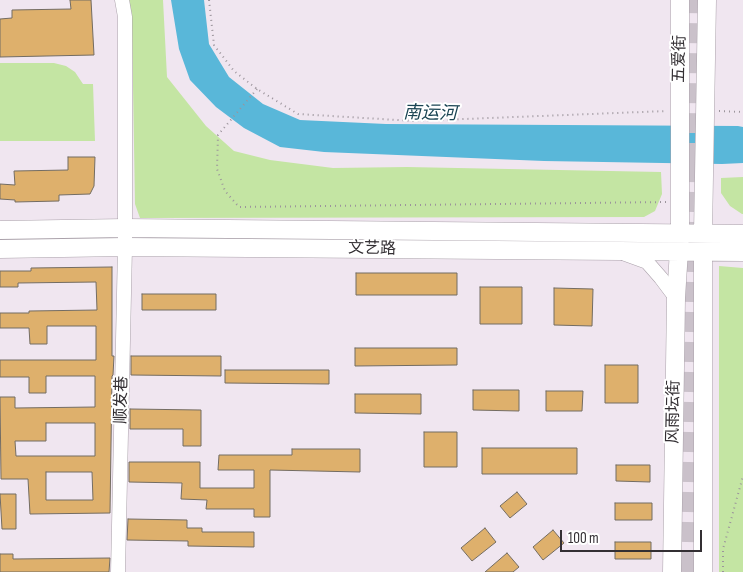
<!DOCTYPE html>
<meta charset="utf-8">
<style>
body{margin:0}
#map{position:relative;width:743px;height:572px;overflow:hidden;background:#f0e6f0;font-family:"Sofia Sans Condensed",sans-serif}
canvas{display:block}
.scale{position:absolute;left:560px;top:530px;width:142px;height:22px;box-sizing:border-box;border:2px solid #332f33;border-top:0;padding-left:6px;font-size:15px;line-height:18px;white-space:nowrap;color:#332f33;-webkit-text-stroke:4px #fff;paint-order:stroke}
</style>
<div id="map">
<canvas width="743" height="572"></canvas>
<div class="scale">100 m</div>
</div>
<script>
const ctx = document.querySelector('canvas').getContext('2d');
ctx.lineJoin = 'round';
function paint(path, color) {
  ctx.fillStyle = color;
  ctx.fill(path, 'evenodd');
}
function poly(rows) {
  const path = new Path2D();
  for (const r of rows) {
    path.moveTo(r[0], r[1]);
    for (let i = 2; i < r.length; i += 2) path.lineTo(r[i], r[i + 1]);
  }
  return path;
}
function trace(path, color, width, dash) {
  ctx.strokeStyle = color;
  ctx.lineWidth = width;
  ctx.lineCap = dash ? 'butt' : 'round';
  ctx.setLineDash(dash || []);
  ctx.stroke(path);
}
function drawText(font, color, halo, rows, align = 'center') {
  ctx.font = font + ' "Sofia Sans Condensed","Noto Sans SC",sans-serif';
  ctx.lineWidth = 4;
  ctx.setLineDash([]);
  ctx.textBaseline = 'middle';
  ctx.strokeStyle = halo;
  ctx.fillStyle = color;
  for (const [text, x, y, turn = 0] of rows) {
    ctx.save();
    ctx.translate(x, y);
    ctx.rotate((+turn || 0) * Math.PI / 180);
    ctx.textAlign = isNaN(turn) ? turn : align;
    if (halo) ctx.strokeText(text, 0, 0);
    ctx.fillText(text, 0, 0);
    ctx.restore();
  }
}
paint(poly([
 [129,0,163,0,167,77,206,126,234,151,270,160,333,168,407,167,661,172,662,194,655,211,644,217,140,218,135,204,132,26],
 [0,63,54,63,66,66,75,72,83,84,93,84,95,141,0,141],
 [743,177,743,214,742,214,730,206,721,193,721,178],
 [719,266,743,268,743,572,719,572]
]), '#c4e5a3');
paint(poly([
 [171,0,204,0,209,44,229,77,263,104,300,120,386,124,738,126,743,127,743,163,722,164,544,161,324,152,280,147,244,128,216,107,190,80,179,49]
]), '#59b7d9');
const building = poly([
 [70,0,91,0,94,55,0,57,0,19,12,18,12,10,71,9,70,0],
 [68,157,95,157,94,186,90,194,59,195,59,201,15,202,15,200,0,199,0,184,15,185,14,171,68,170,68,157],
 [112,267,112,356,114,356,113,375,112,376,110,513,30,514,28,479,1,479,0,397,15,397,15,408,95,407,95,376,46,376,46,393,29,393,29,377,0,377,0,360,96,360,96,326,47,326,47,344,30,344,29,328,0,328,0,313,29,313,29,311,97,310,96,282,18,283,18,287,0,287,0,271,31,271,31,268,112,267],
 [46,423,95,423,95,456,16,456,15,441,46,441,46,423],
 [46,472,92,472,93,500,46,500,46,472],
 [356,273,457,273,457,295,356,295,356,273],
 [480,287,522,287,522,324,480,324,480,287],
 [554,288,593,289,592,326,554,325,554,288],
 [142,294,216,294,216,310,142,310,142,294],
 [355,348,457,348,457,365,355,366,355,348],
 [131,356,221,356,221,376,131,375,131,356],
 [605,365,638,365,638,403,605,403,605,365],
 [225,370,329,370,329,384,225,383,225,370],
 [473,390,519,390,519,411,473,410,473,390],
 [546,391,583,391,582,411,546,411,546,391],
 [355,394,421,394,421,414,355,413,355,394],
 [130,409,201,410,201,446,183,446,183,429,130,429,130,409],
 [424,432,457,432,457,467,424,467,424,432],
 [482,448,577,448,577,474,482,474,482,448],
 [292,449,360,449,360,472,270,470,270,517,254,517,254,509,206,509,207,500,181,499,182,483,129,482,129,462,200,462,200,488,254,488,254,470,218,470,219,455,292,455,292,449],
 [616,465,650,465,650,482,616,481,616,465],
 [517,492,527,504,510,518,500,506,517,492],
 [0,494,16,494,16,529,2,529,0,494],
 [615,503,652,503,652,520,615,520,615,503],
 [128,519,187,520,187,528,202,528,202,532,254,532,254,547,188,546,188,541,127,540,128,519],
 [485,528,496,542,472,561,461,548,485,528],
 [553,530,564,543,543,560,533,547,553,530],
 [615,542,651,542,651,559,615,559,615,542],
 [507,553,519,567,513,572,485,572,507,553],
 [0,554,13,554,13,559,110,558,109,572,0,572,0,554]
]);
paint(building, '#deb06c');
trace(building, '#736c62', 1);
trace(poly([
 [688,163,690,0],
 [686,572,695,149]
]), '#cac1ca', 20, [20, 10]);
const minor = poly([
 [625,254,647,262,661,278,676,298],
 [118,572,125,247,125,17,122,0]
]);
const major = poly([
 [0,230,125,228,743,234],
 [0,249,125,247,743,252],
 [672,572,676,298,680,234,680,0],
 [703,572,703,234,707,0]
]);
trace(minor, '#aaa1aa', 15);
trace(major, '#aaa1aa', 19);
trace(poly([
 [209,0,214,45,234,71,257,89,298,114,414,121,667,111],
 [257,89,218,135,217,169,225,191,239,207,668,202],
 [719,111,743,112],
 [723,572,723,549,743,476]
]), '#9b949b', 2, [1, 4]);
trace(minor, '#fff', 14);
trace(major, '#fff', 18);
drawText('16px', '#332f33', '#fff', [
 ["五爱街",680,59,-89],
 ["文艺路",372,249,1],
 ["顺发巷",122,400,-89],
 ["风雨坛街",674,412,-89]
]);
drawText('italic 18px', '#1a4453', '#fff', [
 ["南运河",430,114,1]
]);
</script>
